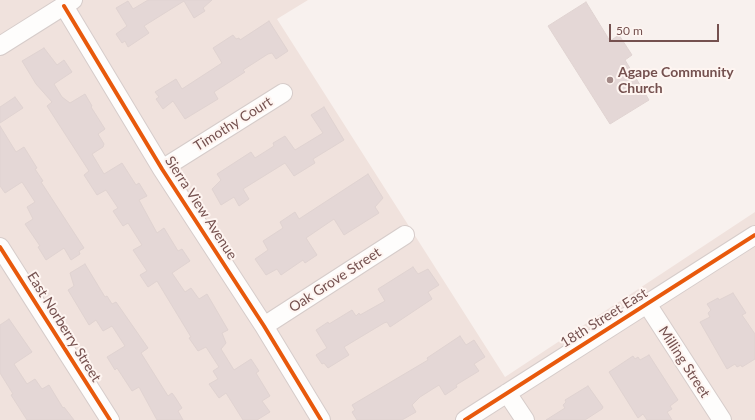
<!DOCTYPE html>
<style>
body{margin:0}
#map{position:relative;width:755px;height:420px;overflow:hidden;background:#f8f1ee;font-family:Lato,sans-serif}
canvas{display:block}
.scale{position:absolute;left:609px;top:24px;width:110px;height:18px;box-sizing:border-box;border:2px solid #75514f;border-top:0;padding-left:5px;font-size:12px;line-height:14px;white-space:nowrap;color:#75514f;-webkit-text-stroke:3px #fef5f1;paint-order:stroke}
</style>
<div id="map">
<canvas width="755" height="420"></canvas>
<div class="scale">50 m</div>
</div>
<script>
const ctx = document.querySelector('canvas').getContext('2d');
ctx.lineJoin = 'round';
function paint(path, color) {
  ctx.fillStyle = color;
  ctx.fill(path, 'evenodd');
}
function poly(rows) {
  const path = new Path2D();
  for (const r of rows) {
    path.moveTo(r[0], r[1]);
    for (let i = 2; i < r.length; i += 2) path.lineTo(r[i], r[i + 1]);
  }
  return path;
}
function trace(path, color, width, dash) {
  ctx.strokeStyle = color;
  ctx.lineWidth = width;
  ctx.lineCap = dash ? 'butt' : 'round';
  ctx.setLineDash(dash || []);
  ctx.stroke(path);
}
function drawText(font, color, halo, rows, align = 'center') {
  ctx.font = font + ' Lato,sans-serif';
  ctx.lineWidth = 4;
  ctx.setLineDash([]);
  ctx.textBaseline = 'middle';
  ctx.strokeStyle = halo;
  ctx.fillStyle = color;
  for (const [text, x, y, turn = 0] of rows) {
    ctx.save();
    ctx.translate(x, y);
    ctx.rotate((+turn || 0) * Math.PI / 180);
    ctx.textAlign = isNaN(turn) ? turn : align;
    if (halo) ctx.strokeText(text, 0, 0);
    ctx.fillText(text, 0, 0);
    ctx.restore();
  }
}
paint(poly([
 [0,0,308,0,277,19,505,377,755,212,755,420,0,420]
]), '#f0e2dd');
const building = poly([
 [148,0,212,0,203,8,205,11,194,18,184,1,144,26,149,33,128,47,125,41,122,43,116,34,127,26,116,8,128,1,133,9,148,0],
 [586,2,610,41,619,35,632,55,625,60,649,100,610,124,548,26,586,2],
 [269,21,288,51,276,59,272,53,268,54,243,70,245,72,214,92,218,99,185,119,173,101,163,109,156,99,159,97,155,92,176,79,182,89,222,63,213,48,233,35,236,39,239,38,240,40,269,21],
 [44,48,57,65,64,60,72,72,54,84,62,97,70,103,85,94,92,106,91,107,105,129,98,134,104,144,103,147,92,154,104,174,122,163,136,185,139,183,147,196,139,200,157,233,164,228,178,251,182,249,190,261,172,273,185,292,191,288,199,299,207,294,228,330,222,333,226,343,221,349,234,370,251,359,259,371,256,373,270,396,262,401,270,412,257,420,243,420,226,393,219,398,209,384,218,379,213,371,219,367,206,347,198,351,189,338,191,337,157,281,148,287,140,275,147,271,133,250,142,245,128,223,123,226,113,211,118,208,106,190,97,195,84,175,89,171,47,106,52,102,36,84,22,61,44,48],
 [15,97,23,108,0,123,0,107,15,97],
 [324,107,344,140,313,159,315,163,294,176,285,163,243,189,249,199,239,206,234,197,221,205,212,189,221,180,217,174,251,152,255,158,274,146,273,143,285,136,295,150,323,133,311,115,324,107],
 [0,126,16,152,24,147,37,168,35,169,43,181,41,182,84,248,79,251,80,254,71,260,64,248,46,260,38,247,40,246,25,224,33,219,27,207,35,202,22,182,5,193,0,186,0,126],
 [368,174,383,198,375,207,379,213,344,235,334,219,306,238,317,255,305,263,303,260,281,275,277,269,266,275,255,259,268,250,263,241,283,228,280,222,295,212,299,219,368,174],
 [85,264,105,297,107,296,112,304,116,302,148,348,141,353,168,396,172,393,175,397,182,408,178,411,183,420,157,420,139,387,132,391,117,368,115,370,107,357,125,346,112,326,103,331,96,320,89,325,68,290,74,286,70,273,85,264],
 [413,267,418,274,428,269,439,285,428,292,432,299,390,327,387,322,384,323,344,347,349,355,328,368,324,363,322,364,316,355,327,348,316,330,328,322,329,324,352,310,356,316,359,313,360,315,385,301,378,289,413,267],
 [733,293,746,313,742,315,755,334,755,359,742,367,741,365,737,367,735,364,727,369,700,322,710,317,708,313,711,310,707,304,718,298,719,300,733,293],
 [9,319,32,352,14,364,27,384,35,379,42,389,49,385,63,408,64,407,74,420,27,420,11,395,13,394,0,373,0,325,9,319],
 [460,336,466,345,474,340,485,357,474,364,479,371,456,385,457,387,445,395,439,385,420,397,412,405,416,412,402,420,357,420,352,412,355,410,352,405,428,360,427,358,460,336],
 [649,355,678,400,670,406,672,409,667,412,672,420,647,420,643,414,638,418,609,372,633,356,635,359,638,357,640,360,649,355],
 [588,386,603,407,602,409,585,420,546,420,565,408,563,405,566,402,565,400,588,386]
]);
paint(building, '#e4d7d6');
trace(building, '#e0d3d1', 1);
const street = poly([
 [64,6,162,169,264,326,321,420],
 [0,46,73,0],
 [162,169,283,93],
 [0,247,110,420],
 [647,304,722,420],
 [264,326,405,235],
 [507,393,525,420],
 [465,420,755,235]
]);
trace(street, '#d6ccca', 20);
trace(street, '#fefdfc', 18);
trace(poly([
 [64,6,162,169,264,326,321,420],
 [0,247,110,420],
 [465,420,755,235]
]), '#e8590c', 4);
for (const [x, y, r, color] of [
 [610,80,4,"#a38987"]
]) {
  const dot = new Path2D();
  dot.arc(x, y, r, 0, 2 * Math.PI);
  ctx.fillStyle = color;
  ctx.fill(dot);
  trace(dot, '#fef5f1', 1.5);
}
drawText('bold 14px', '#75514f', '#fef5f1', [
 ["Agape Community",618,72],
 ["Church",618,88]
], 'left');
drawText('14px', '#75514f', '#fef5f1', [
 ["Timothy Court",233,124,-32],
 ["Sierra View Avenue",201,208,57],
 ["Oak Grove Street",335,280,-33],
 ["18th Street East",604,318,-32],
 ["East Norberry Street",64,327,58],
 ["Milling Street",684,362,57]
]);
</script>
